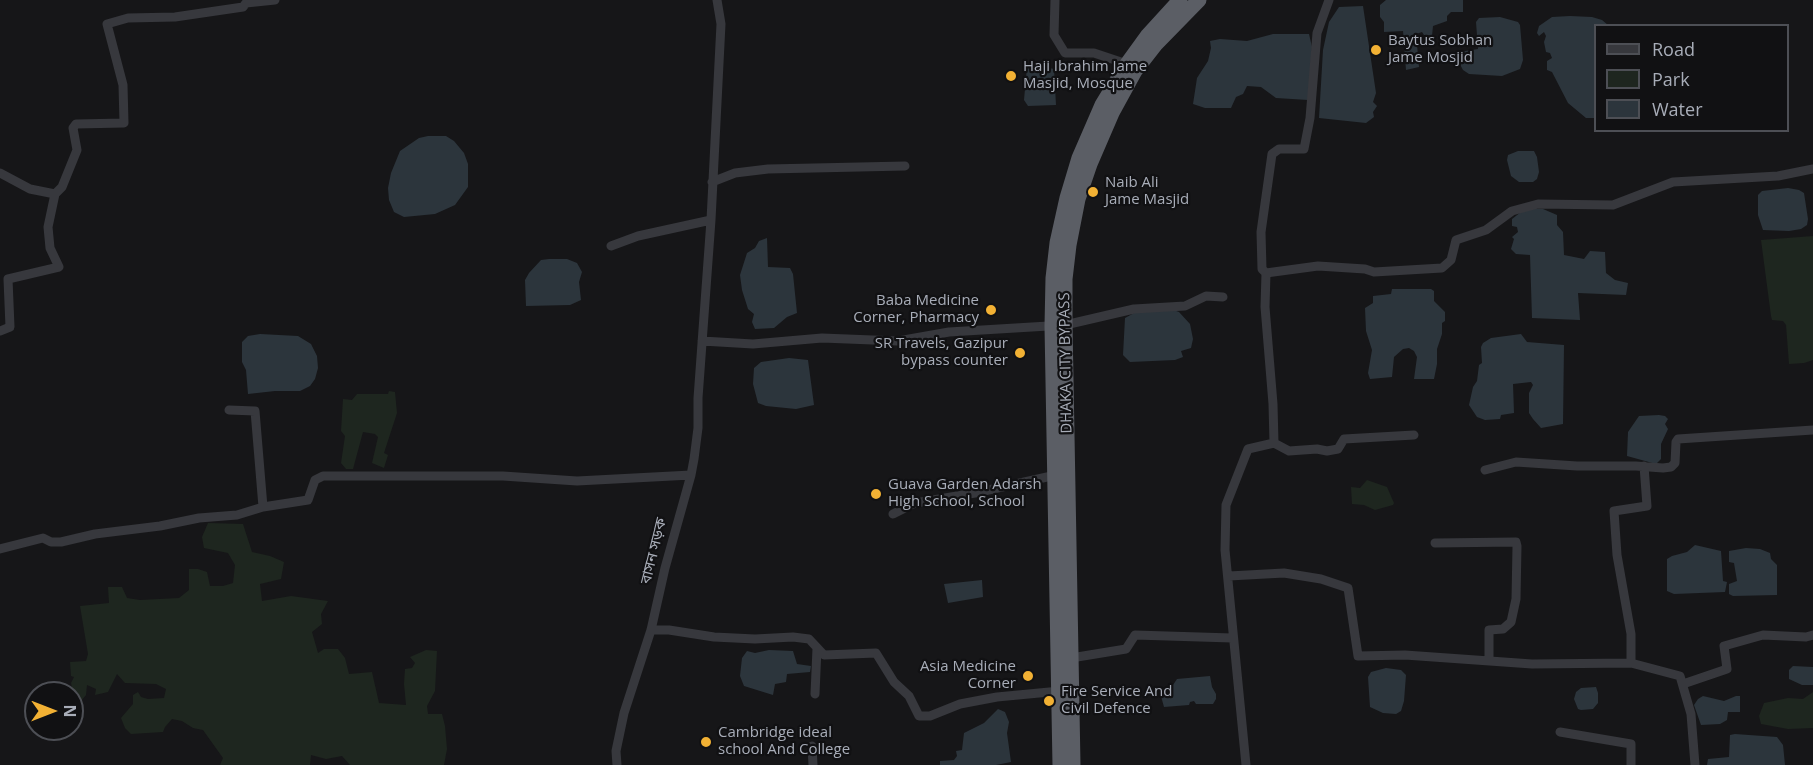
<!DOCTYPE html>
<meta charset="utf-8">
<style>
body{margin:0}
#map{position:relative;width:1813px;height:765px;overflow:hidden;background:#161618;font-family:"Open Sans",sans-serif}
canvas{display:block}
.legend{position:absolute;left:1594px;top:24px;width:195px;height:108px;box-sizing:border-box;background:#111113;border:2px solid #4d4f55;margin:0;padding:8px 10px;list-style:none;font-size:18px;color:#a8adb8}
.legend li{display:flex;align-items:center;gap:12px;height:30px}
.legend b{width:30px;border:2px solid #4d4f55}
.north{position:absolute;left:24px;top:681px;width:60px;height:60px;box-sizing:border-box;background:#111113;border:2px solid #4d4f55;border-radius:50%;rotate:90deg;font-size:16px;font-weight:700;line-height:24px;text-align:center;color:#a8adb8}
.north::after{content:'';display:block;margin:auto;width:21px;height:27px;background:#f2b134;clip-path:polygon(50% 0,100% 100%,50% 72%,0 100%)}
</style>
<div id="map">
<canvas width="1813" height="765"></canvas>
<ul class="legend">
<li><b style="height:8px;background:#37383d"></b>Road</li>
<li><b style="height:16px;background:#1e261f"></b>Park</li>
<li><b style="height:16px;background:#2c353c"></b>Water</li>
</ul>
<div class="north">N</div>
</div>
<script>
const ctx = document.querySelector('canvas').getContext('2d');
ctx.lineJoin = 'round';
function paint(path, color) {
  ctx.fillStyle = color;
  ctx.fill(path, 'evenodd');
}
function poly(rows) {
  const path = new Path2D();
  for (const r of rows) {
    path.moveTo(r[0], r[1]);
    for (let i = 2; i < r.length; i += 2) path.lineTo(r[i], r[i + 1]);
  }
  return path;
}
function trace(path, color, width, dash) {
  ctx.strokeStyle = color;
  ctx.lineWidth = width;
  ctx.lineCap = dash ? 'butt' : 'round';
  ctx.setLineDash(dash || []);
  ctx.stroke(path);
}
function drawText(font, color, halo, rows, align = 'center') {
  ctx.font = font + ' "Open Sans","Noto Sans Bengali",sans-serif';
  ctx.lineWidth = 4.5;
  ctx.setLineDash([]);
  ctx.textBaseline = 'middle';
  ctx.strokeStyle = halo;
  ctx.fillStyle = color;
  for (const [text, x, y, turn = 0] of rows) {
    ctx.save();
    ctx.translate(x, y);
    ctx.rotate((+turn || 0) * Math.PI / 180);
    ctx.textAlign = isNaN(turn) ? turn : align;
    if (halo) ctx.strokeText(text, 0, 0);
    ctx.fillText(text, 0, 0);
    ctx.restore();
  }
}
paint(poly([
 [1813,236,1813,360,1804,363,1789,364,1786,325,1783,321,1772,320,1771,316,1761,240],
 [389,391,395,392,397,413,384,453,388,455,384,468,372,463,378,437,375,434,363,432,353,469,346,469,341,463,345,436,341,431,343,399,352,400,357,394,388,394],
 [1367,480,1387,487,1394,503,1393,505,1375,510,1364,505,1352,504,1351,487,1360,488],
 [208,523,243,524,252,552,270,556,284,562,281,579,260,584,262,601,291,596,328,601,321,614,322,624,312,632,318,653,324,649,338,649,345,658,349,674,372,672,379,703,406,705,404,684,405,669,412,668,415,663,410,657,426,650,437,651,435,691,427,706,428,714,442,714,445,726,447,749,444,765,350,765,342,756,326,759,311,755,310,765,220,765,223,758,203,730,193,728,182,721,172,719,165,727,163,732,131,734,125,728,121,718,133,704,133,695,138,692,141,697,148,699,164,698,166,689,156,684,125,683,117,674,108,692,95,695,96,689,87,685,86,695,81,701,75,701,71,683,74,677,71,676,70,662,86,661,88,654,80,606,109,603,108,587,122,587,127,598,140,600,179,598,189,590,189,569,198,569,207,572,210,586,223,586,233,583,235,565,228,553,204,548,202,537],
 [1813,692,1813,728,1788,729,1761,724,1759,716,1764,703,1788,698,1803,699]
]), '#1e261f');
paint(poly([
 [1386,0,1463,0,1463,12,1451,12,1447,16,1447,21,1433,26,1432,36,1424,35,1422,32,1416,34,1419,67,1406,70,1403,31,1384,32,1384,22,1380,17,1380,5],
 [1363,6,1376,93,1373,102,1377,106,1373,112,1374,117,1366,123,1319,118,1323,50,1329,22,1339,7],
 [1570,16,1592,17,1602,20,1608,25,1615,25,1596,26,1595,118,1586,118,1568,103,1552,72,1547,70,1547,61,1552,58,1550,53,1546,52,1544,42,1546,36,1544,32,1539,36,1537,33,1539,26,1552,17],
 [1500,17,1518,22,1520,25,1523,60,1520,69,1502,76,1469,74,1463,70,1455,55,1459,52,1478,49,1476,22,1479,18],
 [1273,34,1309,34,1312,47,1308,100,1276,98,1261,87,1247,86,1243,94,1236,97,1231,108,1205,108,1193,104,1197,78,1208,61,1211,48,1210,41,1220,39,1247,41],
 [1034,65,1054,69,1056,105,1028,106,1024,100,1027,67],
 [428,136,446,136,454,141,464,153,468,164,468,187,455,205,435,214,404,217,394,212,389,200,388,188,391,173,400,151,419,138],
 [1518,151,1534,151,1537,157,1539,172,1537,179,1533,182,1519,182,1511,176,1507,160,1508,155],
 [1788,188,1799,190,1804,193,1808,219,1807,225,1801,229,1789,231,1763,230,1758,215,1758,195,1762,191],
 [1531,209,1543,209,1557,215,1557,225,1563,232,1564,255,1584,259,1590,251,1605,252,1606,273,1615,280,1628,283,1626,295,1578,293,1580,320,1532,318,1530,255,1516,254,1511,249,1514,239,1512,237,1518,232,1517,227,1512,226,1512,219,1521,212],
 [767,238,768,267,790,268,793,274,797,313,787,317,774,328,755,329,752,322,754,314,748,309,742,290,740,275,747,253,755,248,759,241],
 [549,259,567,259,577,263,582,272,579,282,581,300,570,305,526,306,525,280,529,273,541,260],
 [1392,289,1431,289,1434,291,1434,301,1445,312,1445,321,1442,323,1442,334,1437,349,1437,364,1434,379,1414,379,1417,357,1414,351,1409,348,1403,349,1394,357,1392,377,1370,379,1368,373,1372,350,1366,331,1365,308,1373,303,1373,296,1391,294],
 [1171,309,1179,312,1190,324,1193,339,1191,348,1181,351,1183,357,1175,360,1130,362,1123,355,1125,318,1136,312],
 [260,334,298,336,311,344,317,356,318,368,315,379,310,386,300,391,275,391,248,394,246,370,242,362,242,342,248,336],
 [1521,334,1527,342,1564,345,1563,424,1541,428,1533,419,1529,413,1529,393,1533,385,1531,382,1513,384,1514,413,1501,415,1500,419,1485,420,1477,417,1469,405,1473,387,1477,381,1479,365,1482,363,1481,347,1483,343,1491,338],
 [789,358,808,360,814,405,796,409,766,406,758,403,753,384,754,368,761,362],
 [1659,415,1665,416,1668,419,1665,424,1668,429,1661,444,1661,459,1656,464,1627,456,1628,432,1639,416],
 [1695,545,1721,551,1723,581,1727,582,1725,592,1674,594,1667,591,1667,559,1672,556,1687,552],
 [1746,548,1760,549,1770,553,1771,559,1777,565,1777,595,1733,596,1729,594,1729,584,1737,581,1734,563,1729,562,1729,551],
 [982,580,983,597,948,603,944,584],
 [769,650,793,651,797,664,811,666,810,672,787,674,786,682,775,684,773,695,744,686,740,676,742,658,747,651,755,653],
 [1793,666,1813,667,1813,685,1802,685,1789,679,1789,670],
 [1386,668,1401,670,1406,675,1404,701,1401,711,1396,714,1383,713,1370,707,1368,677,1371,672],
 [1210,676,1212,687,1216,694,1216,699,1213,704,1196,704,1194,701,1190,702,1189,705,1164,707,1159,689,1171,688,1177,679],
 [1596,687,1598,693,1598,703,1593,709,1581,710,1578,709,1574,699,1576,692,1581,688],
 [1703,696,1724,701,1736,696,1740,696,1740,712,1728,712,1727,720,1720,724,1701,725,1694,705,1698,699],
 [998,709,1005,712,1009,722,1007,733,1011,762,996,765,940,765,940,761,954,760,957,756,956,751,962,750,964,733,984,723],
 [1735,734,1777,737,1783,745,1785,765,1707,765,1708,759,1729,757,1730,735]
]), '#2c353c');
trace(poly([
 [1055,0,1054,35,1065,53,1094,53,1127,64],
 [1329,0,1317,33,1310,118,1304,149,1279,149,1272,154,1261,232,1262,269,1266,273,1318,266,1365,269,1374,272,1442,268,1451,260,1456,240,1486,230,1512,211,1538,204,1613,205,1673,182,1778,176,1813,169],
 [0,173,30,189,55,194,62,187,77,150,73,128,76,124,124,123,123,85,107,24,128,18,175,17,243,7,246,3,275,0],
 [712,182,735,173,768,169,905,166],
 [611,246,638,236,711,220],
 [0,331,10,327,8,279,59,267,50,248,48,227,55,194],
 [702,341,753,344,822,338,898,341,949,332,1065,325,1134,309,1185,306,1206,296,1223,297],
 [229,410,255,411,263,507],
 [1274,443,1289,451,1317,449,1327,451,1338,449,1344,439,1414,435],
 [1485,470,1516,462,1577,466,1636,466,1663,468,1671,467,1675,463,1676,442,1678,439,1813,430],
 [893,514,915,503,975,493,1056,475],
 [1435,543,1516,542,1517,546,1516,599,1511,622,1503,629,1489,630,1489,661],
 [0,549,43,538,51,542,61,542,95,534,160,526,199,518,237,515,263,507,308,500,315,480,323,476,503,476,577,481,691,475],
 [1229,576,1284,573,1321,579,1348,588,1358,656,1405,655,1532,664,1631,663,1680,676,1691,714,1695,765],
 [651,630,669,630,714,637,755,639,793,637,809,639,824,655,876,653,894,682,909,696,919,716,930,716,960,704,997,697,1060,691],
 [1071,658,1126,649,1135,635,1232,638],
 [1631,663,1631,634,1617,555,1614,511,1647,506,1644,466],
 [1683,684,1727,669,1724,646,1763,635,1806,637,1813,635],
 [815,694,817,648],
 [1560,732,1631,744,1631,765],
 [812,746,813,765],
 [617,765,616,751,624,713,651,630,665,568,691,475,694,459,698,428,698,398,711,220,721,24,717,0],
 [1246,765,1225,550,1226,505,1248,449,1274,443,1273,404,1265,307,1266,273]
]), '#37383d', 9);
trace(poly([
 [1060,765,1052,326,1053,278,1057,243,1067,198,1079,158,1102,105,1127,64,1148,35,1180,0],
 [1073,765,1065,325,1065,279,1069,245,1078,199,1090,164,1112,113,1135,71,1156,44,1199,0]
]), '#5b5e65', 15);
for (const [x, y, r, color] of [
 [1376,50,6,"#f2b134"],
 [1011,76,6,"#f2b134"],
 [1093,192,6,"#f2b134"],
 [991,310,6,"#f2b134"],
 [1020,353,6,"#f2b134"],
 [876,494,6,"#f2b134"],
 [1028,676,6,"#f2b134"],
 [1049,701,6,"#f2b134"],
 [706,742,6,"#f2b134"]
]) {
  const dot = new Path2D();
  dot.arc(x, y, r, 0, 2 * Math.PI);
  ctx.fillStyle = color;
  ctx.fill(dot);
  trace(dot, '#111113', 2);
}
drawText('15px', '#a8adb8', '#111113', [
 ["Baytus Sobhan",1388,41],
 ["Jame Mosjid",1388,58],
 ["Haji Ibrahim Jame",1023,67],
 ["Masjid, Mosque",1023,84],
 ["Naib Ali",1105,183],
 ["Jame Masjid",1105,200],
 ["Baba Medicine",979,301,"right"],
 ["Corner, Pharmacy",979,318,"right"],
 ["SR Travels, Gazipur",1008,344,"right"],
 ["bypass counter",1008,361,"right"],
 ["Guava Garden Adarsh",888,485],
 ["High School, School",888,502],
 ["Asia Medicine",1016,667,"right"],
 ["Corner",1016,684,"right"],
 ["Fire Service And",1061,692],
 ["Civil Defence",1061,709],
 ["Cambridge ideal",718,733],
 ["school And College",718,750]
], 'left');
drawText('15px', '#a8adb8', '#111113', [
 ["DHAKA CITY BYPASS",1066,363,-91],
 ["বাসন সড়ক",654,551,-76]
]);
</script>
